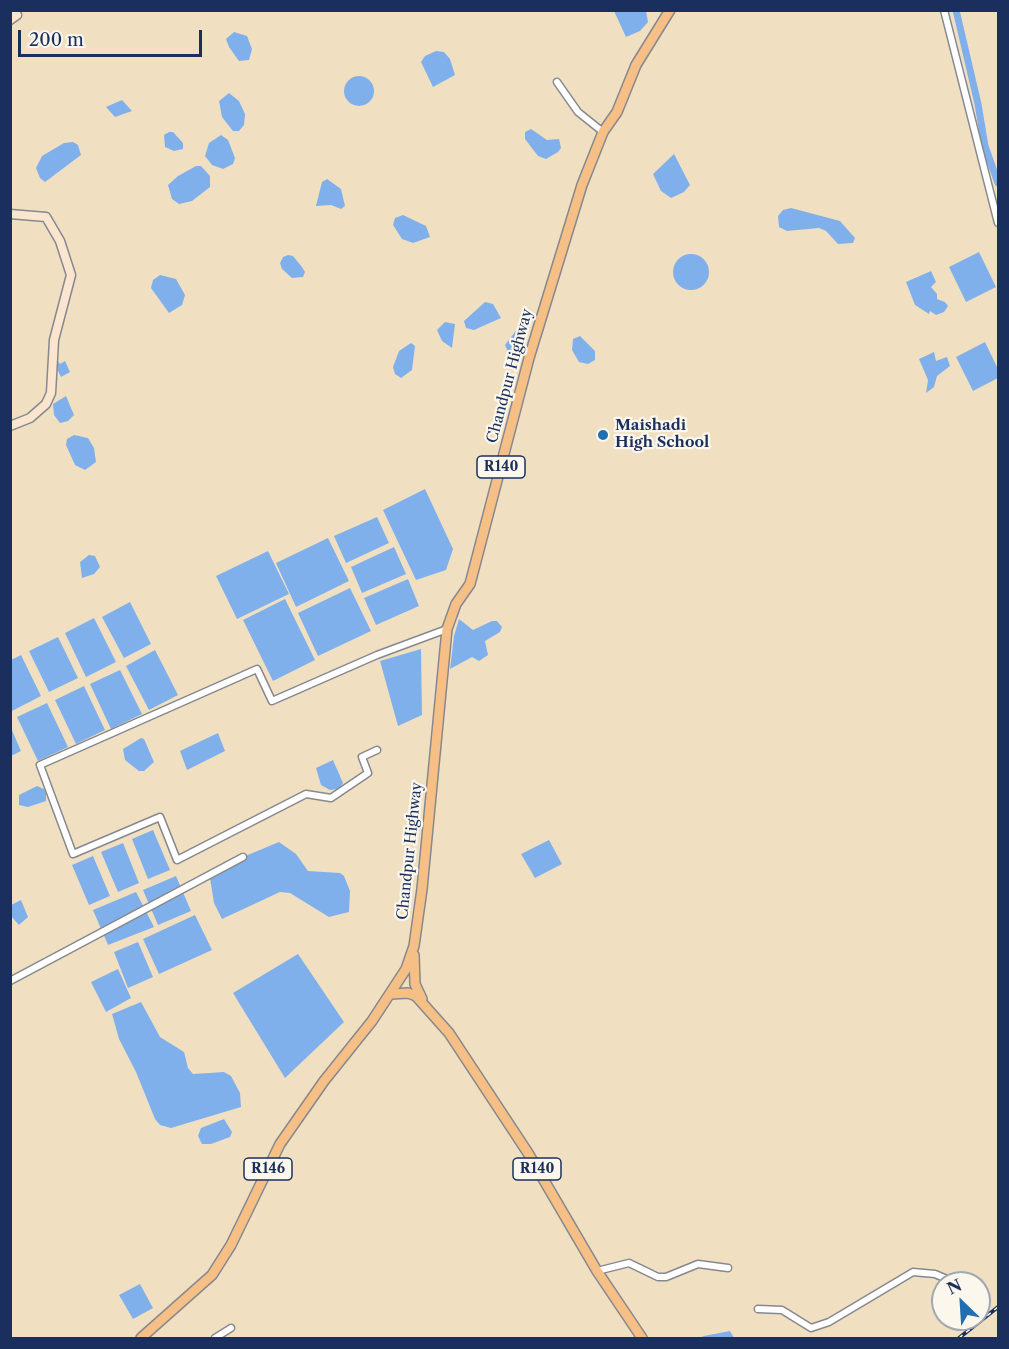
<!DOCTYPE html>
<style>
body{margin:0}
#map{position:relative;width:1009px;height:1349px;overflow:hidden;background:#f0e0c1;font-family:"Libre Caslon Text",serif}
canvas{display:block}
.frame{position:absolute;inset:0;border:12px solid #1b2f5e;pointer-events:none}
.north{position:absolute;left:931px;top:1271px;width:60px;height:60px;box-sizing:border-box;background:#fbf7ec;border:2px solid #a1a7b3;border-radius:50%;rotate:335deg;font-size:16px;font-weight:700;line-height:24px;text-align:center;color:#1b2f5e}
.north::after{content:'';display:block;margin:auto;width:21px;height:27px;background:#1f6fb2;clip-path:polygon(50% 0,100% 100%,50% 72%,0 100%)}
.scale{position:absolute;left:18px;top:30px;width:184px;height:27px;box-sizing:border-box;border:3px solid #1b2f5e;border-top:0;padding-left:8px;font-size:18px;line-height:21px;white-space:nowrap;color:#1b2f5e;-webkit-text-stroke:4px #fbf7ec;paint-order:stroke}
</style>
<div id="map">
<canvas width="1009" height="1349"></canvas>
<div class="frame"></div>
<div class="north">N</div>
<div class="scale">200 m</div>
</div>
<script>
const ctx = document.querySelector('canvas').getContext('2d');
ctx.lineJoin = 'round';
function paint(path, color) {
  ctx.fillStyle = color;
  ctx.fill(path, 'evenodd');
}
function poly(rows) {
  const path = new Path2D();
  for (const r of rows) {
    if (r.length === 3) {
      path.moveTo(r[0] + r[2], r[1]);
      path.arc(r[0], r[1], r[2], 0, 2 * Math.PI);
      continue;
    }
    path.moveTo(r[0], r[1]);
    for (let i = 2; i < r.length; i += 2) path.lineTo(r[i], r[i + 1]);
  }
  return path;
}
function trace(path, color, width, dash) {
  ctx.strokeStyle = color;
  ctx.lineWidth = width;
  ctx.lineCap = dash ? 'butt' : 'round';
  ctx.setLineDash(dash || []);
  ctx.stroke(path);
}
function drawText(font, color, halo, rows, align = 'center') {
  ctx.font = font + ' "Libre Caslon Text",serif';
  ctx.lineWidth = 4.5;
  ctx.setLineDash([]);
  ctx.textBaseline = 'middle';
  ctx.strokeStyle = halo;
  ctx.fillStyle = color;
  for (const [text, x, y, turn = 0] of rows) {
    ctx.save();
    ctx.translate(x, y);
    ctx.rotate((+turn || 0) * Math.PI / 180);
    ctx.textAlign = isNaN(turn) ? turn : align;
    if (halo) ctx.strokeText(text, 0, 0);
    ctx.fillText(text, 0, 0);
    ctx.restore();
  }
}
paint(poly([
 [614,11,646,11,648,22,640,31,626,37],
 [234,32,247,36,252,49,249,60,239,61,229,47,226,39],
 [436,51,444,52,450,59,455,75,433,87,421,62,425,56],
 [359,91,15],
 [229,93,239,101,245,114,244,125,239,131,233,131,222,117,219,101],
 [122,100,132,111,115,117,106,107],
 [531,129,547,140,559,139,561,148,558,152,546,159,538,156,525,139,525,132],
 [169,132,173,132,183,143,183,149,174,151,165,147,164,135],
 [221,135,228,140,235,158,233,164,223,169,212,165,205,156,209,143],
 [73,142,78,145,81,155,45,182,40,178,36,168,42,156,64,143],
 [674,154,690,185,684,192,671,198,661,191,653,174],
 [196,166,201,166,210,176,210,187,192,201,179,204,172,199,168,185,178,176],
 [327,179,341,189,345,206,341,209,331,205,316,206,322,182],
 [791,208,840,221,855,238,853,243,838,244,826,231,819,228,787,231,779,227,778,216,783,210],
 [403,215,426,226,430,237,413,243,402,239,393,225,395,218],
 [979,252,996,287,966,302,949,267],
 [691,272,18],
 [288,255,293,256,302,267,305,272,303,277,292,278,282,269,280,263,283,257],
 [931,271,936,282,931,287,937,294,937,299,945,302,948,306,944,312,936,315,930,311,929,314,915,305,906,282],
 [160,275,176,279,185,295,182,305,169,313,151,288,153,280],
 [485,302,493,304,501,318,474,330,466,328,464,321],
 [445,322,455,324,452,348,442,341,437,330],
 [518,328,525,334,516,353,509,354,505,345],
 [580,336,595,351,595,360,588,364,579,362,572,350,573,339],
 [985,342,998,369,998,378,973,391,956,357],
 [411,343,415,346,412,370,401,378,395,374,393,367,399,351],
 [934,352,936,361,947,357,950,366,937,376,934,387,926,393,928,380,919,359],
 [58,361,60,364,65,361,70,372,61,377,54,363],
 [66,396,74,415,68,421,60,423,54,415,53,404],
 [74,435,88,438,94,448,96,462,85,470,75,465,66,445,67,439],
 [425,489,453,549,446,570,416,580,383,510],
 [377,517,389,543,346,563,334,536],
 [328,538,349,581,296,607,276,563],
 [394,547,406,574,362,593,351,567],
 [268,551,289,594,237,619,216,576],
 [89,555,95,556,100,567,94,574,82,578,80,562],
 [408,579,419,606,376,625,364,598],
 [350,588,371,631,318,656,298,613],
 [285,599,315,660,273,681,243,620],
 [130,602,151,644,124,658,102,617],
 [94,618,116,662,86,677,65,633],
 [459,619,473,630,492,621,497,621,502,627,500,632,485,641,488,655,479,661,472,657,450,669,454,636],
 [58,637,78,678,49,692,29,651],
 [421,649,422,715,398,726,380,661],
 [155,650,178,695,149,710,126,666],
 [21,655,41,696,12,711,11,660],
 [120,670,142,714,111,729,90,684],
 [84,686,105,730,76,744,55,700],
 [47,703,68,747,38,761,17,717],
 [11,728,21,751,11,756,10,756],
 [218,733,225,751,187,770,180,751],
 [141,738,144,739,154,762,144,771,139,771,125,760,123,749],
 [333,760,343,783,339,789,330,790,321,785,316,768],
 [37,786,46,790,46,801,28,807,19,805,19,795],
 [153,830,170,870,148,879,132,839],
 [549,840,562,864,535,878,521,854],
 [279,842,296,854,308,871,340,873,344,876,350,891,349,912,329,917,290,893,280,892,222,919,214,903,210,878,243,857],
 [123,843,139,883,118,892,101,852],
 [93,856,110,896,89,905,72,865],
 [176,876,191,911,158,925,143,890],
 [136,892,154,927,108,945,93,910],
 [21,900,28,917,19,925,11,916,11,905],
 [195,915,212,950,159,974,143,939],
 [138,942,153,977,128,988,114,952],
 [298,954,344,1022,285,1078,233,993],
 [118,969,131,998,106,1012,91,982],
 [141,1002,160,1037,184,1052,188,1068,193,1074,224,1072,231,1076,240,1093,241,1107,171,1128,160,1125,155,1119,136,1072,119,1039,112,1014],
 [224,1119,232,1132,230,1137,211,1144,202,1144,198,1136,201,1128],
 [140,1284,153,1308,133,1319,119,1295],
 [730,1331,734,1338,699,1338,704,1336]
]), '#80b0eb');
trace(poly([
 [956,10,978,104,985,146,998,183]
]), '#80b0eb', 7);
const street = poly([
 [944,10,998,223],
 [557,82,578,112,603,132],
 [377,750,362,757,368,773,331,798,306,794,177,860,160,817,73,854,40,765,257,669,272,701,377,655,447,629],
 [10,981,243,857],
 [597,1271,629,1263,658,1277,666,1277,698,1264,728,1268],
 [758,1309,782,1310,811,1328,829,1322,913,1272,935,1274,956,1283],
 [215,1338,231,1328]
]);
const secondary = poly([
 [10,20,17,15,14,10],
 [10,214,46,217,60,241,71,275,54,340,51,393,46,404,30,418,10,426]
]);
const primary = poly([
 [414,955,415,984,422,999],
 [391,994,408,993,416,996,449,1033,528,1153,597,1271,642,1338],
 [141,1338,212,1275,231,1245,280,1144,324,1081,372,1021,406,969,414,946,422,889,447,629,456,604,470,584,529,358,582,185,603,132,617,112,636,65,670,10]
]);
trace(street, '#868890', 9);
trace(secondary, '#868890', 11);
trace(primary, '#868890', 12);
trace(street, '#fff', 6);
trace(secondary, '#fbe5cf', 8);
trace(primary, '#f5bf86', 9);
const rail = poly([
 [959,1338,998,1307]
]);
trace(rail, '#1b2f5e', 4);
trace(rail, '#fbf7ec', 1.5, [4.5]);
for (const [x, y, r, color] of [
 [603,435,6,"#1f6fb2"]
]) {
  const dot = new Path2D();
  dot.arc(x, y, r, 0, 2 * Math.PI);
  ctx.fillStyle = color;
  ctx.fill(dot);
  trace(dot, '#fbf7ec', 2);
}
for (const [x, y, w] of [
 [501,467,48],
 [268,1169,48],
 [537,1169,48]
]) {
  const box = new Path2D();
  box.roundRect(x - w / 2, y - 11, w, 22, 4.5);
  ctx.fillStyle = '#fbf7ec';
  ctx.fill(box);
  trace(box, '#1b2f5e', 1.5);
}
drawText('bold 14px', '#1b2f5e', null, [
 ["R140",501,467],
 ["R146",268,1169],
 ["R140",537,1169]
]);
drawText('15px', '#1b2f5e', '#fbf7ec', [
 ["Chandpur Highway",510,376,-75],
 ["Chandpur Highway",410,851,-84]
]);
drawText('bold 15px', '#1b2f5e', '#fbf7ec', [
 ["Maishadi",615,426],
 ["High School",615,443]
], 'left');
</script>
